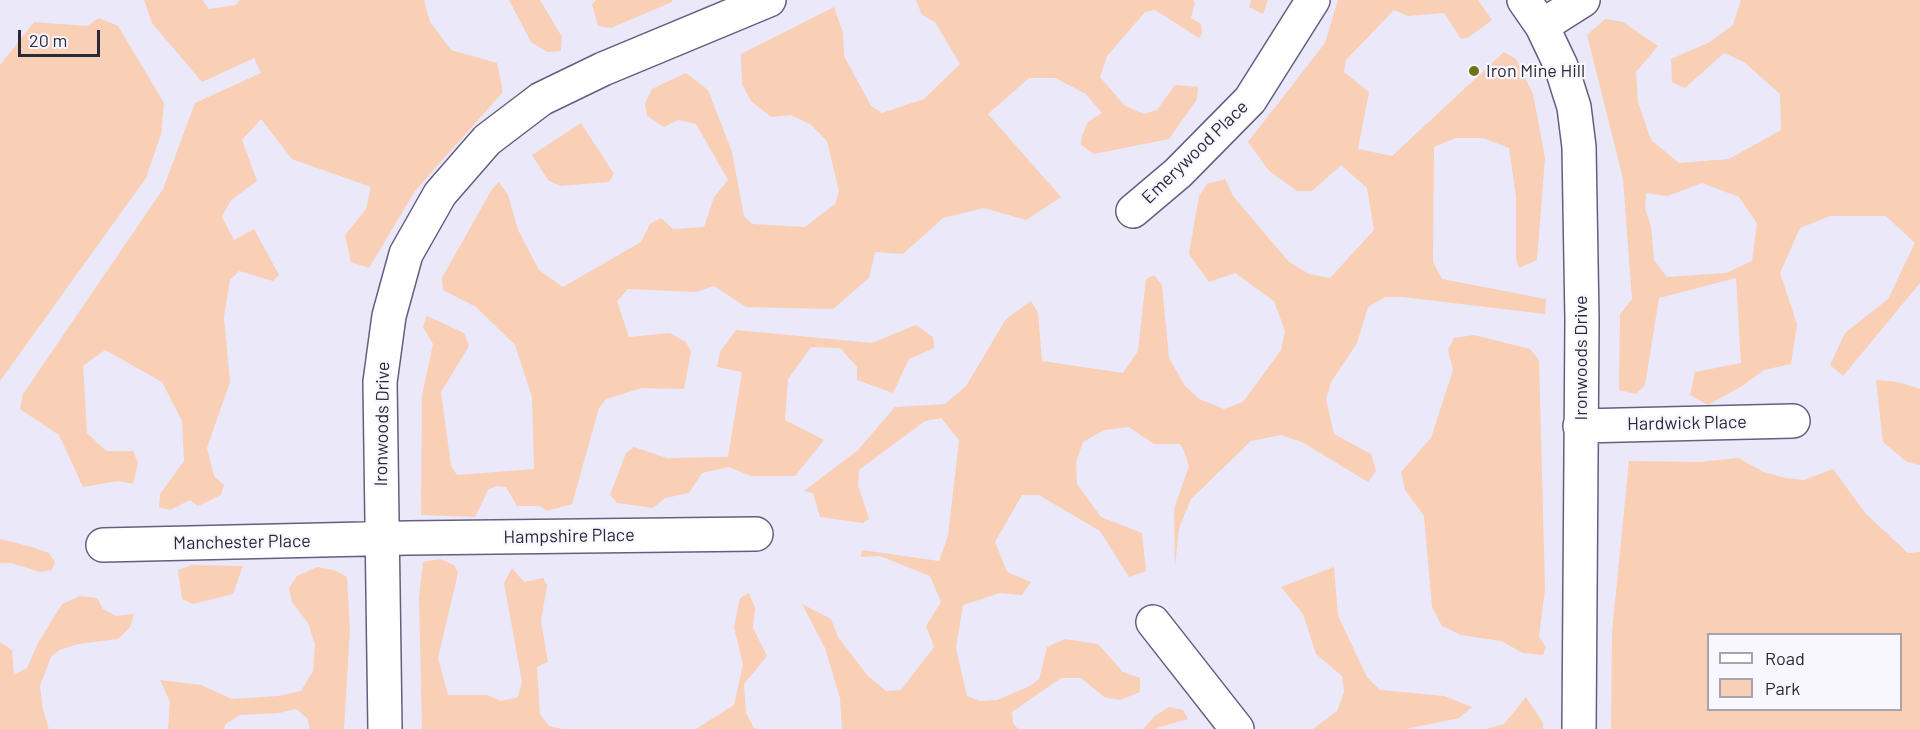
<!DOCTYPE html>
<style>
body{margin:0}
#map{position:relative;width:1920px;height:729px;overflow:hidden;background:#ebe8f9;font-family:Barlow,sans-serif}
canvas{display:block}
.legend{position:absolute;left:1707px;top:633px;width:195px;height:78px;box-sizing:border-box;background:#f8f7ff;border:2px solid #a6a4af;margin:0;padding:8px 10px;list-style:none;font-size:18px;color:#2b2837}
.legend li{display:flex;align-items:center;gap:12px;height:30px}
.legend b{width:30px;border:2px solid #a6a4af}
.scale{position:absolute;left:18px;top:30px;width:82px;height:27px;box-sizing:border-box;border:3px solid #2b2837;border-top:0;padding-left:8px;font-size:18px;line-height:21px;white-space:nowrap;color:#2b2837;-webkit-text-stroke:4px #f8f7ff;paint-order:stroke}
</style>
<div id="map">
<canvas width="1920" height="729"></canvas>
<ul class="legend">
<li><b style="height:8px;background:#fff"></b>Road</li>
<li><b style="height:16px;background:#f9cfb5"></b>Park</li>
</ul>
<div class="scale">20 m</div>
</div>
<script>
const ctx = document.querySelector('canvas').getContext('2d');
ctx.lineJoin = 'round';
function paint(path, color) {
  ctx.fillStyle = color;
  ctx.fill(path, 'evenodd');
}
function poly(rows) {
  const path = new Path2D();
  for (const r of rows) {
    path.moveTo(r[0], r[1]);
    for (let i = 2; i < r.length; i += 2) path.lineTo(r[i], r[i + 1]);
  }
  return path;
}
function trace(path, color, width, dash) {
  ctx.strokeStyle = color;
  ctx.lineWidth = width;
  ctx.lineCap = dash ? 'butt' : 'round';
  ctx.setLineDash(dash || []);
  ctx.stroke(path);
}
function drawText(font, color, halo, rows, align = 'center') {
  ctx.font = font + ' Barlow,sans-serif';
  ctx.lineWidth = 4.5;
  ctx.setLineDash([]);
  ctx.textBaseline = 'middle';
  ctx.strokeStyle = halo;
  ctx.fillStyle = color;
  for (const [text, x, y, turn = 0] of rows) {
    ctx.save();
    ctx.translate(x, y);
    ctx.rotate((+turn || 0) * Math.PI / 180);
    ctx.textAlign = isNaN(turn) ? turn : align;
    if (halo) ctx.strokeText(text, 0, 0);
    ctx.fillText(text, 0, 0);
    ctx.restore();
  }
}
paint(poly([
 [144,0,202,0,209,9,236,5,240,0,424,0,430,22,451,50,497,63,503,92,415,191,369,268,351,262,345,235,366,209,371,187,292,159,261,119,242,140,257,181,231,200,222,217,234,240,254,229,279,275,273,281,239,271,230,280,224,317,230,382,207,448,214,476,224,485,221,495,198,506,190,500,170,510,159,507,160,494,184,461,182,421,162,382,105,350,83,366,87,433,106,451,133,451,138,463,133,484,118,481,83,487,59,435,20,409,23,394,163,189,195,103,261,73,254,58,202,82,152,23],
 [509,0,540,0,562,37,561,51,547,52,531,42],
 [596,0,672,0,672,2,611,28,598,26,592,4],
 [916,0,1193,0,1195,3,1191,18,1201,24,1202,34,1199,38,1155,10,1145,12,1107,56,1100,77,1125,106,1144,114,1157,110,1175,85,1198,87,1197,99,1169,139,1094,154,1081,145,1082,135,1088,122,1102,113,1086,94,1055,78,1029,78,988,114,1061,197,1026,220,984,208,943,218,903,254,875,252,869,278,833,309,746,307,714,286,696,292,628,289,617,301,629,337,670,333,686,342,691,352,684,389,642,388,606,399,599,408,572,504,547,511,540,506,517,506,506,487,496,486,488,490,475,517,421,515,422,395,433,344,423,327,427,316,464,333,469,346,441,392,451,466,457,475,534,469,532,397,515,345,476,307,443,290,442,278,492,189,499,182,508,195,518,230,539,270,563,287,641,242,650,224,661,218,673,229,704,227,714,197,728,180,696,124,678,120,664,127,647,116,645,104,652,89,686,73,708,90,732,152,744,216,752,224,805,227,835,204,839,191,827,141,810,124,791,115,771,117,751,101,742,84,741,54,834,7,843,33,844,56,871,106,882,113,924,99,960,64,935,22,922,15],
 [1251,0,1268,0,1263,14,1249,7],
 [1338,0,1478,0,1492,20,1469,37,1461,39,1444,13,1408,16,1394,10,1346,60,1344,72,1369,92,1358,149,1392,156,1504,52,1516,59,1533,94,1545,158,1537,260,1519,268,1516,259,1516,196,1509,148,1483,138,1455,138,1434,147,1433,262,1442,279,1546,299,1545,314,1402,297,1385,297,1368,307,1357,343,1331,382,1326,399,1334,434,1371,454,1376,471,1368,482,1302,442,1281,435,1251,441,1191,499,1179,528,1175,566,1174,509,1189,466,1184,451,1180,444,1154,444,1129,427,1104,430,1083,442,1076,462,1077,484,1101,517,1142,533,1146,571,1129,577,1100,531,1039,495,1022,495,995,542,1007,572,1031,582,1022,595,1000,593,963,605,956,648,967,696,980,701,997,700,1030,686,1039,679,1047,647,1065,639,1098,644,1123,672,1140,678,1140,692,1120,700,1104,697,1081,678,1061,678,1012,712,1013,723,1018,729,842,729,840,698,825,648,802,604,831,619,838,637,868,676,886,691,901,690,934,647,926,626,941,602,930,576,880,556,861,557,862,550,939,561,948,536,959,440,941,418,925,421,859,470,858,485,869,519,863,523,820,517,813,493,804,491,858,450,895,407,945,404,966,386,1006,319,1031,301,1038,313,1042,361,1123,373,1138,351,1146,279,1154,275,1162,285,1169,358,1185,386,1199,399,1224,409,1243,402,1281,350,1285,331,1274,301,1235,273,1209,282,1189,254,1199,196,1207,184,1225,179,1233,196,1289,262,1309,274,1330,278,1374,230,1367,188,1341,165,1312,191,1297,191,1269,171,1248,142,1325,43],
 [1741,0,1920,0,1920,283,1843,376,1830,365,1845,333,1888,299,1915,243,1886,216,1830,216,1800,228,1780,273,1797,324,1791,364,1764,370,1742,386,1708,405,1690,395,1695,372,1741,363,1736,278,1659,298,1645,385,1636,394,1619,390,1620,314,1632,299,1623,179,1587,35,1605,19,1623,22,1658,46,1636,72,1638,102,1651,140,1679,163,1729,159,1781,130,1780,94,1744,62,1724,53,1685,88,1672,82,1671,59,1710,42,1733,25],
 [1702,183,1739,197,1757,223,1752,261,1726,273,1667,277,1654,260,1651,226,1645,208,1646,193,1668,196],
 [99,18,118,26,164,103,161,134,146,178,0,381,0,65,34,22,87,26],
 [581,123,614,174,609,182,560,186,548,180,532,155],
 [916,325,933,337,934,348,909,359,893,393,857,380,857,367,840,348,811,347,788,379,785,420,824,440,795,476,751,476,729,467,702,473,689,493,665,498,653,508,617,503,610,495,626,453,634,447,667,458,728,457,742,372,717,367,720,352,736,330,872,343],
 [1474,335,1530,349,1539,360,1545,589,1539,637,1546,647,1543,655,1523,653,1501,641,1461,635,1442,626,1432,607,1424,516,1405,490,1401,472,1431,438,1453,370,1448,350,1454,338],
 [1876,380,1898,382,1920,389,1920,465,1907,462,1883,442],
 [1738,458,1764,472,1785,478,1804,480,1833,469,1866,514,1908,553,1920,552,1920,729,1611,729,1612,632,1629,461,1700,462],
 [1900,634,1900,710,1708,710,1708,634],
 [0,539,32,547,49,553,55,562,52,570,40,572,11,563,0,563],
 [440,559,454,565,458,573,438,658,448,695,487,695,501,701,518,697,522,682,504,583,512,568,524,582,543,578,547,585,541,621,548,662,537,667,540,714,549,726,563,729,422,729,419,597,423,562],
 [192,565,243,566,233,594,193,604,182,599,178,570],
 [317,567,334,570,347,577,350,630,344,729,310,729,307,718,296,709,279,713,240,715,226,724,224,729,168,729,170,702,160,680,201,685,232,699,278,696,301,691,313,671,315,644,308,623,292,602,289,588,297,576],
 [1334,567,1338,616,1367,677,1380,690,1444,696,1472,707,1459,718,1406,729,1313,729,1337,711,1344,692,1342,676,1316,654,1303,614,1281,587],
 [749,593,755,608,753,628,767,656,744,684,746,713,754,728,757,729,696,729,734,705,743,665,734,627,740,598],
 [80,596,97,598,103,609,116,616,134,614,130,627,118,639,78,644,59,650,51,657,40,686,43,710,49,729,0,729,0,642,12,650,14,675,27,668,38,643,62,604],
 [1526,697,1543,723,1543,729,1486,729,1504,724],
 [1169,707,1183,710,1188,719,1153,729,1143,729,1155,716]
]), '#f9cfb5');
const minor = poly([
 [1524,0,1542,26,1561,66,1574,107,1579,147,1582,320,1579,729],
 [1542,26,1583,0],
 [1133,211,1178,173,1250,100,1313,0],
 [1580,426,1793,421],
 [103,545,408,538,756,534],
 [1153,622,1237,729],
 [385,729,380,382,389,316,406,254,440,194,487,140,541,99,603,69,769,0]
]);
trace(minor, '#645e81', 36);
trace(minor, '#fff', 33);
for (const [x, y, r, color] of [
 [1474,71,6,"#6d731a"]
]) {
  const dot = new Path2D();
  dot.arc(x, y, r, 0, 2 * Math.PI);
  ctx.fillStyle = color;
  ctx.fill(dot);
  trace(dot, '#f8f7ff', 2);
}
drawText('18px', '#2b2837', '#f8f7ff', [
 ["Iron Mine Hill",1486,71]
], 'left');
drawText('18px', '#2b2837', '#f8f7ff', [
 ["Emerywood Place",1195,152,-44],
 ["Ironwoods Drive",1581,358,-90],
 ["Hardwick Place",1687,423,-1],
 ["Ironwoods Drive",382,424,-89],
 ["Hampshire Place",569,536,-1],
 ["Manchester Place",242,542,-1]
]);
</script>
